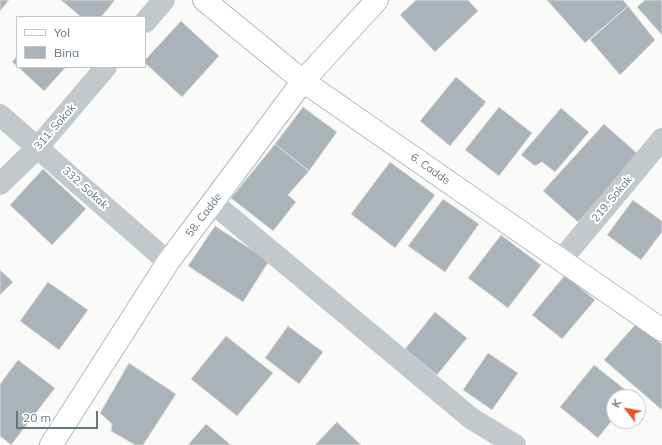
<!DOCTYPE html>
<style>
body{margin:0}
#map{position:relative;width:662px;height:445px;overflow:hidden;background:#fafaf8;font-family:Mulish,sans-serif}
canvas{display:block}
.legend{position:absolute;left:16px;top:16px;width:130px;height:52px;box-sizing:border-box;background:#fff;border:1px solid #c1c8cd;margin:0;padding:5px 7px;list-style:none;font-size:12px;color:#657683}
.legend li{display:flex;align-items:center;gap:8px;height:20px}
.legend b{width:20px;border:1px solid #c1c8cd}
.north{position:absolute;left:606px;top:389px;width:40px;height:40px;box-sizing:border-box;background:#fff;border:1px solid #c1c8cd;border-radius:50%;rotate:301deg;font-size:11px;font-weight:700;line-height:16px;text-align:center;color:#657683}
.north::after{content:'';display:block;margin:auto;width:14px;height:18px;background:#e4572e;clip-path:polygon(50% 0,100% 100%,50% 72%,0 100%)}
.scale{position:absolute;left:16px;top:411px;width:82px;height:18px;box-sizing:border-box;border:2px solid #657683;border-top:0;padding-left:5px;font-size:12px;line-height:14px;white-space:nowrap;color:#657683;-webkit-text-stroke:3px #fff;paint-order:stroke}
</style>
<div id="map">
<canvas width="662" height="445"></canvas>
<ul class="legend">
<li><b style="height:5px;background:#fff"></b>Yol</li>
<li><b style="height:11px;background:#aab3b9"></b>Bina</li>
</ul>
<div class="north">K</div>
<div class="scale">20 m</div>
</div>
<script>
const ctx = document.querySelector('canvas').getContext('2d');
ctx.lineJoin = 'round';
function paint(path, color) {
  ctx.fillStyle = color;
  ctx.fill(path, 'evenodd');
}
function poly(rows) {
  const path = new Path2D();
  for (const r of rows) {
    path.moveTo(r[0], r[1]);
    for (let i = 2; i < r.length; i += 2) path.lineTo(r[i], r[i + 1]);
  }
  return path;
}
function trace(path, color, width, dash) {
  ctx.strokeStyle = color;
  ctx.lineWidth = width;
  ctx.lineCap = dash ? 'butt' : 'round';
  ctx.setLineDash(dash || []);
  ctx.stroke(path);
}
function drawText(font, color, halo, rows, align = 'center') {
  ctx.font = font + ' Mulish,sans-serif';
  ctx.lineWidth = 4;
  ctx.setLineDash([]);
  ctx.textBaseline = 'middle';
  ctx.strokeStyle = halo;
  ctx.fillStyle = color;
  for (const [text, x, y, turn = 0] of rows) {
    ctx.save();
    ctx.translate(x, y);
    ctx.rotate((+turn || 0) * Math.PI / 180);
    ctx.textAlign = isNaN(turn) ? turn : align;
    if (halo) ctx.strokeText(text, 0, 0);
    ctx.fillText(text, 0, 0);
    ctx.restore();
  }
}
const building = poly([
 [0,0,9,0,0,11,0,0],
 [61,0,115,0,101,17,81,17,61,0],
 [416,0,468,0,478,11,435,52,400,15,416,0],
 [547,0,623,0,628,6,585,43,547,0],
 [645,0,662,0,662,35,637,7,645,0],
 [628,6,655,40,620,75,590,40,628,6],
 [181,21,219,56,182,97,145,63,145,60,181,21],
 [17,56,17,66,12,62,17,56],
 [18,67,66,67,44,91,18,67],
 [456,77,486,102,450,146,420,121,456,77],
 [303,107,337,132,309,171,275,144,303,107],
 [499,107,532,133,499,176,465,150,499,107],
 [561,108,589,132,555,172,542,162,535,166,521,155,561,108],
 [604,124,639,155,578,222,543,191,604,124],
 [275,144,309,171,288,195,296,202,273,231,231,198,275,144],
 [390,162,435,195,395,248,351,214,390,162],
 [43,169,86,209,52,245,10,205,43,169],
 [443,199,479,224,445,272,408,246,443,199],
 [633,200,662,221,662,232,641,260,607,235,633,200],
 [215,226,269,261,243,302,188,266,215,226],
 [501,235,541,265,508,308,468,278,501,235],
 [0,270,13,282,0,295,0,270],
 [565,275,595,300,562,339,532,315,565,275],
 [48,282,88,310,59,350,20,321,48,282],
 [435,312,467,338,437,375,405,349,435,312],
 [635,325,662,344,662,410,604,360,635,325],
 [288,326,323,352,299,384,265,358,288,326],
 [226,336,273,373,237,416,191,379,226,336],
 [488,353,518,373,492,410,463,390,488,353],
 [18,360,55,388,11,445,0,436,0,384,18,360],
 [129,363,176,394,143,445,135,445,111,431,112,424,100,413,129,363],
 [594,365,632,395,630,397,614,397,614,418,598,438,560,407,594,365],
 [337,422,361,445,315,445,337,422],
 [206,424,231,445,188,445,206,424]
]);
paint(building, '#aab3b9');
trace(building, '#dcdcda', 1);
const secondary = poly([
 [204,0,303,81,662,330],
 [51,445,168,262,303,81,377,0]
]);
trace(secondary, '#b3babf', 24);
trace(poly([
 [145,22,164,0],
 [0,115,168,262],
 [0,184,38,147,106,67],
 [213,203,472,419,515,445],
 [562,259,662,139]
]), '#c3c8cc', 22);
trace(secondary, '#fff', 22);
drawText('11px', '#657683', '#fff', [
 ["311. Sokak",55,127,-49],
 ["6. Cadde",430,169,35],
 ["332. Sokak",85,188,42],
 ["219. Sokak",612,199,-50],
 ["58. Cadde",204,215,-53]
]);
</script>
